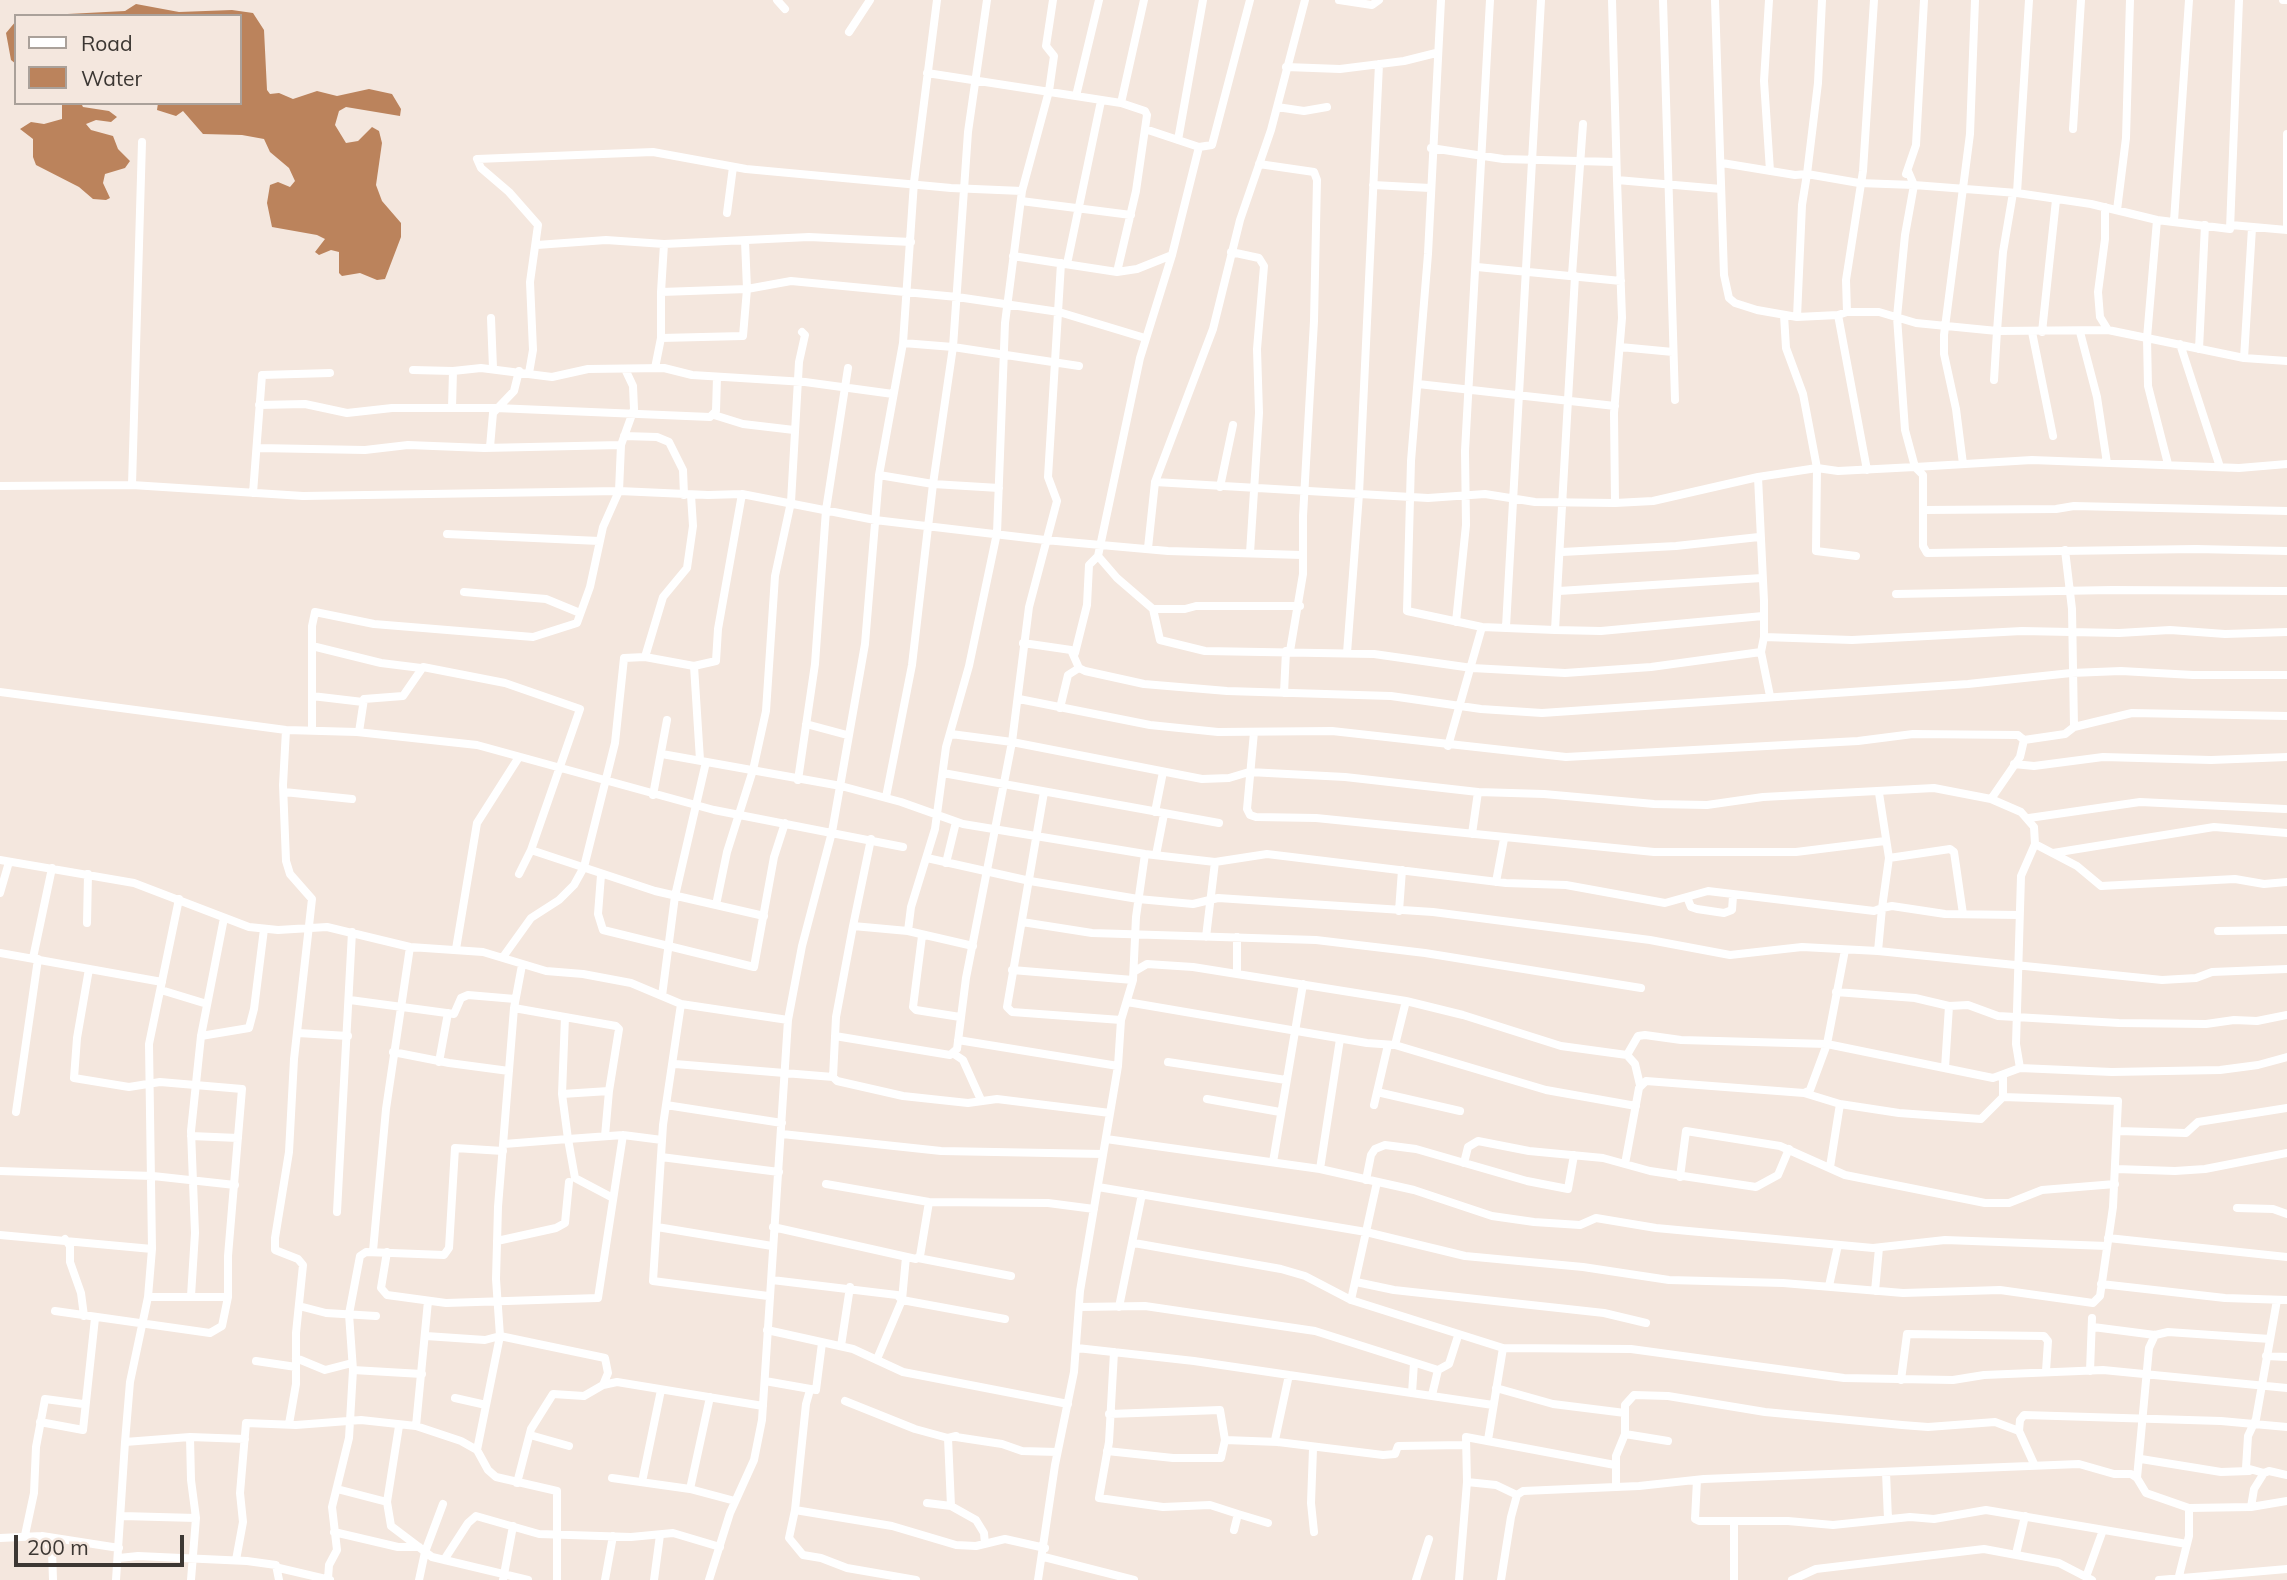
<!DOCTYPE html>
<style>
body{margin:0}
#map{position:relative;width:2287px;height:1580px;overflow:hidden;background:#f4e7de;font-family:Mulish,sans-serif}
canvas{display:block}
.legend{position:absolute;left:14px;top:14px;width:228px;height:91px;box-sizing:border-box;background:#f4e7de;border:2px solid #aaa19a;margin:0;padding:9px 12px;list-style:none;font-size:21px;color:#3c3733}
.legend li{display:flex;align-items:center;gap:14px;height:35px}
.legend b{width:35px;border:2px solid #aaa19a}
.scale{position:absolute;left:14px;top:1535px;width:170px;height:32px;box-sizing:border-box;border:4px solid #3c3733;border-top:0;padding-left:9px;font-size:21px;line-height:24px;white-space:nowrap;color:#3c3733;-webkit-text-stroke:5px #f4e7de;paint-order:stroke}
</style>
<div id="map">
<canvas width="2287" height="1580"></canvas>
<ul class="legend">
<li><b style="height:9px;background:#fff"></b>Road</li>
<li><b style="height:19px;background:#bb835c"></b>Water</li>
</ul>
<div class="scale">200 m</div>
</div>
<script>
const ctx = document.querySelector('canvas').getContext('2d');
ctx.lineJoin = 'round';
function paint(path, color) {
  ctx.fillStyle = color;
  ctx.fill(path, 'evenodd');
}
function poly(rows) {
  const path = new Path2D();
  for (const r of rows) {
    path.moveTo(r[0], r[1]);
    for (let i = 2; i < r.length; i += 2) path.lineTo(r[i], r[i + 1]);
  }
  return path;
}
function trace(path, color, width, dash) {
  ctx.strokeStyle = color;
  ctx.lineWidth = width;
  ctx.lineCap = dash ? 'butt' : 'round';
  ctx.setLineDash(dash || []);
  ctx.stroke(path);
}
paint(poly([
 [136,4,179,12,232,10,253,13,264,30,267,90,270,94,279,93,293,99,317,91,337,96,369,89,392,94,401,109,400,116,346,107,339,111,335,125,346,143,358,141,372,127,379,131,382,143,376,185,382,201,401,223,401,237,385,279,377,280,360,273,342,276,339,273,339,252,331,250,319,255,315,252,325,239,317,235,272,227,267,203,270,185,278,182,290,187,295,181,289,168,270,152,264,139,242,135,203,134,183,111,176,116,157,110,158,103,240,103,240,16,29,16,125,11],
 [16,21,16,64,11,60,6,33],
 [62,103,81,103,83,107,109,111,117,117,111,122,96,120,86,124,91,130,113,136,118,149,130,161,125,168,105,174,103,183,110,198,106,200,93,199,79,187,36,165,33,157,33,139,20,129,31,122,44,124,62,119]
]), '#bb835c');
trace(poly([
 [777,0,785,9],
 [1339,0,1372,5,1379,0],
 [1441,0,1428,254,1411,461,1407,611,1482,627,1555,630,1601,631,1763,616],
 [1612,0,1617,180,1721,189],
 [1663,0,1675,400],
 [1715,0,1724,275,1729,298,1735,303,1757,310,1797,317,1838,315,1867,470],
 [1769,0,1764,81,1770,171],
 [2283,0,2287,0],
 [849,32,870,0],
 [1286,67,1340,69,1404,61,1436,53],
 [927,73,1121,103,1145,111,1147,115,1136,191,1117,272],
 [1076,96,1099,0],
 [1121,103,1144,0],
 [1277,107,1304,111,1327,107],
 [1145,129,1199,147,1212,145,1250,0],
 [2073,129,2081,0],
 [1178,140,1203,0],
 [1431,148,1503,159,1615,162],
 [1722,163,1795,175,1807,174,1802,205,1797,317],
 [1259,164,1314,172,1317,180,1314,321,1303,516,1303,574,1290,651],
 [1908,171,1914,185,2017,193,2091,204,2157,220,2230,229,2239,0],
 [1906,174,1916,145,1924,0],
 [1373,185,1430,188],
 [2017,193,2029,0],
 [1021,201,1131,215],
 [2105,207,2105,239,2098,292,2100,317,2108,330,2244,358,2287,361],
 [2117,210,2126,138,2130,0],
 [727,213,733,167],
 [2157,220,2147,338,2148,386,2168,464],
 [2174,221,2189,0],
 [2231,225,2287,230,2287,134],
 [537,245,606,240,664,244,809,237,911,242],
 [1231,252,1259,258,1264,266,1257,349,1259,413,1250,553],
 [1013,256,1117,272,1137,269,1172,255],
 [1067,264,1101,101],
 [1477,267,1621,281],
 [1572,275,1583,124],
 [661,292,664,244],
 [1847,312,1879,312,1916,323,1997,331,2003,252,2013,193],
 [1784,315,1786,348,1803,394,1817,468,1816,551,1856,556],
 [1838,315,1847,312,1846,280,1863,171,1874,0],
 [491,318,493,368],
 [2032,332,2053,436],
 [2042,332,2056,200],
 [2080,332,2097,397,2107,463],
 [661,338,743,336,747,289,745,241],
 [903,343,953,347,1079,366],
 [2180,344,2220,467],
 [1620,347,1673,352],
 [2199,349,2205,225],
 [2244,358,2252,228],
 [655,368,661,338,661,292,747,289,791,281,957,297,1059,312,1145,338],
 [413,370,453,371],
 [529,373,533,350,530,282,538,225,509,192,481,168,477,159,653,152,746,169,951,188,1022,191],
 [1994,380,1997,331,2108,330],
 [1418,384,1615,406],
 [259,405,305,404,347,413,392,408,496,408,710,417,716,411,717,377],
 [452,408,453,371,481,368,552,377,588,369,664,368,692,375,805,382,893,394],
 [714,415,743,424,794,430],
 [624,436,657,437,669,442,683,470,684,495],
 [490,447,493,413,514,391,519,371],
 [258,448,365,450,408,445,484,448,621,445],
 [1963,464,1956,409,1944,354,1944,335,1970,134,1975,0],
 [2287,464,2239,468,2032,460,1915,467,1923,475,1923,546,1927,553,2196,549,2287,551],
 [879,475,933,484,999,488],
 [1758,477,1764,601,1764,637,1761,652,1770,696],
 [1155,482,1428,498,1485,494,1535,502,1615,503,1653,501,1758,477,1817,468,1838,471,1915,467,1905,430,1897,317,1905,235,1914,185,1859,183,1807,174,1818,83,1822,0],
 [132,485,142,142],
 [0,486,132,485,303,496,619,491,708,495,742,494,875,520,1045,540,1168,551,1302,555],
 [1220,487,1233,425],
 [253,493,262,375,330,373],
 [1615,503,1614,413,1622,318,1617,180],
 [1924,510,2056,509,2074,506,2287,511],
 [447,534,599,541],
 [1148,548,1155,482,1213,329,1240,220,1271,130,1305,0],
 [1562,552,1676,546,1759,537],
 [1098,556,1117,578,1153,609,1160,640,1205,651,1374,654,1472,668,1565,673,1651,667,1761,652],
 [1559,591,1762,578],
 [464,592,546,599,580,613],
 [1896,594,2112,590,2287,591],
 [1153,609,1185,609,1196,606,1300,606],
 [1456,622,1466,525,1465,451,1490,0],
 [1506,627,1541,0],
 [1555,630,1575,276],
 [1764,637,1852,640,2022,631,2119,633,2170,630,2225,634,2287,632],
 [1023,643,1071,650,1079,668,1085,671,1144,684,1227,691,1391,696,1481,709,1542,713,1968,684,2071,673,2121,671,2193,675,2287,675],
 [312,646,381,663,421,668],
 [1075,653,1087,605,1089,565,1098,556,1140,358,1172,255,1199,147],
 [1347,653,1359,494,1379,64],
 [645,657,663,597,687,568,693,526,691,495],
 [694,666,700,760],
 [0,692,286,730,357,732,477,745,714,810,903,847],
 [1284,693,1286,651],
 [312,696,363,702],
 [1019,699,1150,725,1218,732,1332,731,1566,757,1858,741,1913,734,2018,735,2024,740,2020,757,1991,799],
 [1060,708,1068,675,1079,668],
 [806,724,847,735],
 [2074,727,2132,713,2287,716],
 [286,730,283,785,286,861,290,874,312,899,294,1059,289,1152,275,1238,275,1250,298,1259,303,1265,296,1333,296,1384,289,1424],
 [312,730,312,626,315,612,374,624,533,637,577,623,590,587,603,527,619,491,621,445,634,409,633,386,625,369],
 [359,732,364,699,403,696,423,667,505,683,580,709,531,850,655,891,764,916],
 [1254,732,1247,809,1250,815,1256,817,1316,818,1654,852,1796,852,1885,841],
 [951,734,1012,742,1202,779,1229,778,1249,772,1345,777,1478,792,1544,794,1654,804,1707,805,1763,797,1934,788,1991,799,2021,812,2034,827,2035,844,2077,866,2101,886,2235,879,2264,884,2287,882],
 [2024,740,2065,734,2074,727,2072,609,2065,550],
 [1448,746,1482,627],
 [662,754,841,786,901,802,963,824,1145,854,1215,862,1267,854,1506,883,1566,885,1665,903,1708,891,1874,911,1882,908,1889,858,1879,793],
 [2014,764,2034,766,2103,757,2211,760,2287,757],
 [943,773,1219,823],
 [798,780,815,664,826,510,848,368],
 [284,792,352,799],
 [1044,792,1007,1007,1012,1012,1121,1020],
 [653,795,667,720],
 [886,797,912,665,933,484,953,347,968,132,987,0],
 [1155,812,1163,772],
 [2029,818,2140,802,2285,809],
 [1472,834,1478,792],
 [871,839,853,926,908,931,973,946],
 [2035,844,2021,876,2016,1044,2020,1068,2112,1072,2220,1070,2258,1065,2287,1057],
 [2053,853,2214,827,2287,833],
 [1156,855,1164,814],
 [927,858,1030,881,1138,899,1193,904,1218,898,1433,912,1650,940,1730,955,1802,947,1878,951,1882,908,1892,906,1945,914,2019,915],
 [1889,858,1950,849,1954,852,1963,914],
 [0,860,134,883,249,927,278,930,327,927,410,947,483,952,546,971,583,974,631,983,681,1004,788,1020],
 [946,863,956,822],
 [519,874,531,850],
 [601,875,598,914,603,930,754,967,774,857,785,823],
 [1496,882,1504,839],
 [0,893,9,862],
 [1687,897,1691,907,1697,909,1724,913,1732,910,1733,896],
 [179,899,149,1044,152,1249,148,1297,130,1382,125,1442,190,1437,245,1439],
 [716,905,727,852,753,770,766,711,775,576,791,502,799,362,805,335,802,332],
 [1399,911,1402,870],
 [1022,922,1092,933,1316,940,1425,953,1641,988],
 [87,923,88,874],
 [908,931,911,907,935,829,946,747,969,666,997,533,1005,323,1022,191,1049,91,1054,56,1046,46,1053,0],
 [2218,931,2287,930],
 [922,936,913,1007,916,1010,960,1017],
 [1206,937,1215,862],
 [1237,937,1237,972],
 [456,949,477,823,519,757],
 [1878,951,2162,980,2196,978,2212,972,2287,969],
 [0,953,162,982],
 [503,957,531,918,559,900,574,885,584,867,615,743,624,658,645,657,694,666,716,661,718,629,742,494],
 [33,958,52,868],
 [1012,970,1133,980],
 [1135,971,1147,964,1193,967,1406,1001,1463,1015,1561,1046,1627,1055,1635,1064,1640,1085],
 [161,990,207,1004],
 [1836,992,1915,998,1949,1006,1968,1005,1998,1016,2119,1023,2206,1024,2234,1020,2257,1021,2287,1015],
 [662,996,675,896,706,762],
 [350,1000,454,1014,461,998,468,995,515,999],
 [1127,1002,1367,1043,1395,1045,1546,1090,1636,1106],
 [681,1004,663,1125,653,1281,768,1296],
 [514,1008,616,1026,619,1029,609,1091,605,1136],
 [298,1033,348,1036],
 [201,1036,249,1028,254,1009,264,929],
 [835,1036,950,1055,957,1049,966,978,1012,742,1029,607,1057,501,1048,477,1061,263],
 [958,1040,1118,1066],
 [1395,1045,1406,1001],
 [393,1052,449,1063,509,1071],
 [954,1054,963,1060,981,1100],
 [1627,1055,1638,1036,1645,1035,1681,1040,1827,1044,1993,1078,2020,1068],
 [439,1062,448,1013],
 [1168,1062,1286,1080],
 [675,1064,833,1077,837,1081,903,1096,968,1103,997,1099,1110,1113],
 [1945,1068,1949,1006],
 [833,1077,836,1017,853,926],
 [1377,1092,1460,1111],
 [1804,1093,1840,1104,1899,1113,1981,1119,2003,1097],
 [562,1094,609,1091],
 [1207,1099,1280,1112],
 [666,1105,782,1123],
 [1374,1105,1388,1045],
 [16,1112,38,959],
 [2118,1131,2186,1133,2198,1122,2287,1108],
 [782,1134,941,1151,1103,1154],
 [623,1135,662,1140],
 [191,1136,238,1138],
 [1106,1139,1320,1169,1414,1190,1492,1216,1534,1222,1580,1225,1596,1218,1656,1228,1873,1248,1945,1240,2107,1246],
 [504,1144,568,1139,575,1178,611,1197],
 [661,1157,779,1172],
 [1273,1162,1303,984],
 [1464,1163,1468,1147,1478,1141,1529,1151,1603,1158,1650,1171,1756,1187,1778,1175,1789,1149],
 [1625,1164,1639,1088,1646,1081,1804,1093,1810,1090,1827,1044,1845,950],
 [1830,1167,1840,1104],
 [1320,1169,1340,1039],
 [2116,1169,2175,1171,2205,1169,2287,1153],
 [0,1171,153,1176,235,1185],
 [1680,1177,1686,1131,1780,1146,1845,1175,1985,1203,2009,1203,2042,1190,2115,1184],
 [1366,1180,1371,1155,1375,1149,1385,1145,1416,1149,1527,1181,1568,1189,1574,1155],
 [826,1184,929,1202,1048,1203,1094,1209],
 [1098,1187,1366,1232,1465,1256,1583,1267,1669,1280,1783,1283,1903,1293,2000,1290,2093,1303,2100,1296,2113,1207,2118,1101,2003,1097,2003,1076],
 [2237,1208,2273,1209,2287,1214],
 [337,1212,352,932],
 [657,1227,772,1246],
 [773,1227,916,1259,920,1256,929,1202],
 [0,1235,152,1249],
 [2108,1238,2287,1257],
 [65,1239,70,1246,70,1262,81,1293,84,1316],
 [497,1241,556,1228,565,1223,569,1182],
 [1134,1243,1281,1269,1305,1276,1351,1300,1503,1348,1631,1349,1844,1378,1953,1380,1984,1375,2103,1370,2287,1388],
 [373,1251,386,1109,410,947],
 [387,1252,381,1288,387,1295,446,1303,598,1298,623,1135,568,1139,562,1094,565,1017],
 [906,1257,902,1300,1005,1319],
 [918,1258,1011,1276],
 [772,1280,897,1295,902,1300,877,1359],
 [1356,1282,1394,1290,1604,1313,1646,1323],
 [2101,1284,2225,1298,2287,1300],
 [1829,1286,1838,1245],
 [1875,1291,1879,1248],
 [191,1296,195,1233,191,1131,201,1036,224,918],
 [148,1297,228,1297],
 [1351,1300,1377,1182],
 [299,1306,326,1313,376,1316],
 [1079,1307,1145,1306,1315,1331,1438,1370,1449,1364,1458,1336],
 [1119,1307,1142,1194],
 [55,1311,210,1333,222,1326,228,1297,228,1256,242,1089,160,1082,129,1087,74,1078,77,1038,89,969],
 [2093,1327,2155,1335,2168,1332,2270,1339],
 [767,1330,853,1349,903,1372,1068,1404],
 [426,1336,485,1340,500,1336,496,1279,498,1207,514,1008,522,965],
 [841,1346,850,1287],
 [1077,1348,1194,1361,1493,1405],
 [1114,1352,1109,1442,1099,1498,1163,1507,1210,1505,1238,1514,1234,1530],
 [2266,1356,2287,1357],
 [296,1358,325,1370,352,1363],
 [256,1361,296,1367],
 [353,1370,422,1374],
 [2090,1371,2092,1318],
 [1901,1380,1907,1334,2044,1336,2048,1341,2046,1371],
 [765,1381,816,1390,822,1343],
 [1496,1388,1553,1404,1625,1413],
 [810,1390,806,1404,795,1510,892,1526,956,1545,976,1546,1005,1539,1045,1548],
 [1412,1393,1414,1363],
 [1432,1395,1438,1370],
 [455,1398,486,1405],
 [845,1401,915,1429,948,1438,956,1436],
 [40,1422,83,1430,95,1318],
 [399,1426,387,1502,391,1526,432,1557,528,1580],
 [416,1426,428,1301],
 [1625,1434,1668,1441],
 [530,1435,569,1446],
 [190,1437,191,1480,196,1518,191,1580],
 [956,1437,1002,1444,1022,1451,1057,1452],
 [948,1438,951,1506],
 [1225,1440,1278,1442,1383,1455,1395,1454,1398,1446,1465,1445],
 [1488,1440,1503,1348],
 [1278,1442,1275,1440,1289,1375],
 [1313,1449,1311,1503,1314,1532],
 [477,1450,500,1336,605,1358,608,1373,603,1385],
 [1107,1451,1173,1458,1221,1458,1225,1440,1220,1410,1109,1414],
 [2141,1459,2221,1472,2249,1471],
 [2034,1464,2019,1431,2020,1420,2024,1415,2221,1421,2287,1427],
 [1886,1472,1888,1519],
 [2264,1473,2246,1468,2248,1436,2256,1419,2277,1300],
 [612,1478,690,1489,735,1501],
 [2137,1478,2149,1348,2155,1335],
 [1697,1480,1695,1519,1699,1521,1788,1521,1833,1525,1910,1517,1934,1519,1986,1510,2187,1544],
 [642,1482,661,1390],
 [1467,1482,1496,1485,1517,1495],
 [517,1483,531,1429,553,1394,584,1396,603,1385,617,1382,763,1406],
 [1616,1487,1616,1456,1625,1434,1625,1405,1634,1395,1668,1396,1765,1412,1902,1425,1928,1427,1995,1422,2019,1431],
 [337,1489,387,1502],
 [690,1489,710,1397],
 [927,1503,951,1506,976,1520,984,1533,985,1544],
 [2251,1507,2254,1489,2264,1473,2269,1471,2287,1475],
 [795,1510,789,1538,803,1555,821,1558,847,1568,916,1580],
 [1238,1514,1268,1523],
 [122,1516,196,1518],
 [334,1532,398,1547,419,1547],
 [25,1535,34,1493,36,1447,45,1399,83,1404],
 [42,1536,119,1548],
 [0,1538,42,1536,52,1550,53,1580],
 [2016,1554,2025,1516],
 [1044,1557,1134,1580],
 [119,1558,138,1556,247,1561,276,1565,279,1580],
 [236,1560,243,1522,240,1493,246,1423,296,1425,361,1420,416,1426,461,1441,477,1450,488,1470,496,1477,557,1491,557,1580],
 [444,1560,468,1523,476,1516,539,1534,631,1537,673,1533,720,1547],
 [279,1568,330,1580],
 [2086,1577,2103,1530],
 [328,1579,329,1565,337,1550,332,1507,349,1438,353,1370,349,1314,360,1256,366,1252,444,1255,449,1248,455,1148,503,1151],
 [116,1580,125,1442],
 [419,1580,425,1552,443,1504],
 [503,1580,513,1526],
 [605,1580,613,1536],
 [654,1580,660,1535],
 [709,1580,730,1513,754,1460,762,1420,788,1020,802,946,832,832,865,644,879,475,903,343,914,182,937,0],
 [1038,1580,1055,1465,1074,1372,1080,1291,1118,1066,1121,1020,1133,980,1136,917,1145,854],
 [1416,1580,1429,1539],
 [1459,1580,1467,1482,1466,1437,1615,1465],
 [1501,1580,1511,1517,1517,1495,1523,1491,1639,1486,1704,1479,2079,1464,2114,1474,2131,1474,2137,1478,2146,1493,2189,1508],
 [1734,1580,1734,1521],
 [1792,1580,1816,1569,1984,1549,2059,1563,2092,1580],
 [2159,1580,2287,1569],
 [2178,1580,2189,1536,2189,1508,2251,1507,2287,1501]
]), '#fff', 8);
</script>
